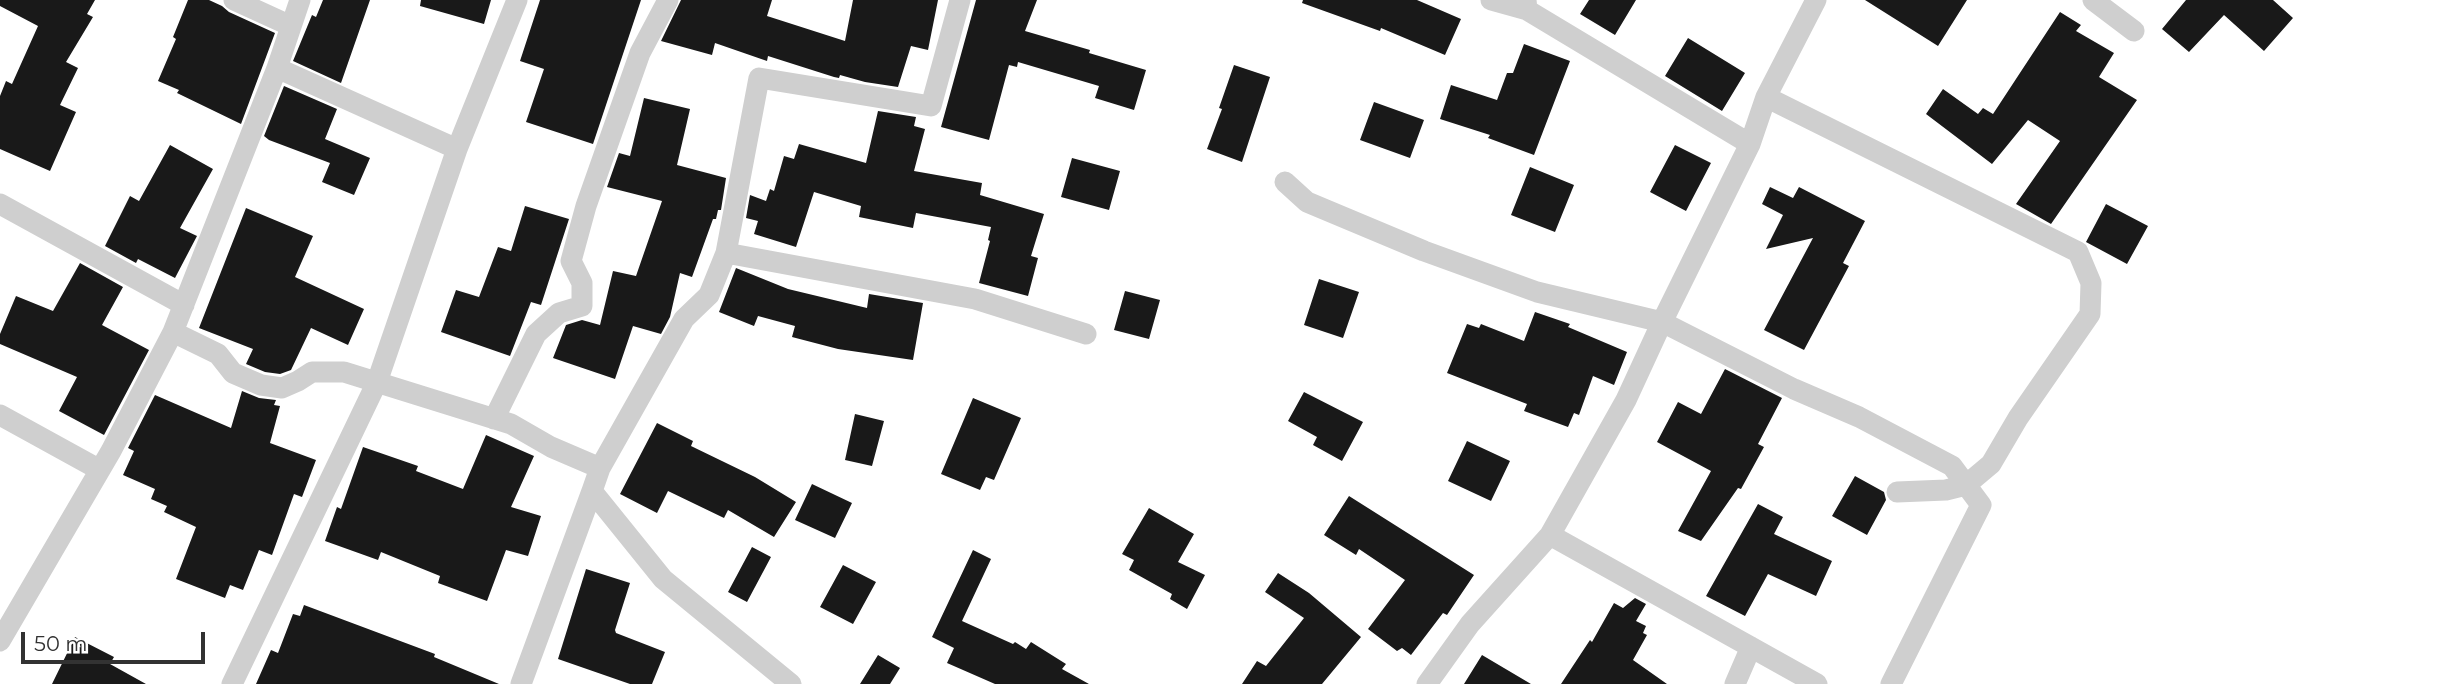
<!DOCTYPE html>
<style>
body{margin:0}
#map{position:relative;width:2443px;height:684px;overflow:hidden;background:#fff;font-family:Montserrat,sans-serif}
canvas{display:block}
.scale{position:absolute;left:21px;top:632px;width:184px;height:32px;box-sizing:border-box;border:4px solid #323232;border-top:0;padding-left:9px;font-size:21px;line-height:24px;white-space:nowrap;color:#323232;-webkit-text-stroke:5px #fff;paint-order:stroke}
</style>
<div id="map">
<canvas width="2443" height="684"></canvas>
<div class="scale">50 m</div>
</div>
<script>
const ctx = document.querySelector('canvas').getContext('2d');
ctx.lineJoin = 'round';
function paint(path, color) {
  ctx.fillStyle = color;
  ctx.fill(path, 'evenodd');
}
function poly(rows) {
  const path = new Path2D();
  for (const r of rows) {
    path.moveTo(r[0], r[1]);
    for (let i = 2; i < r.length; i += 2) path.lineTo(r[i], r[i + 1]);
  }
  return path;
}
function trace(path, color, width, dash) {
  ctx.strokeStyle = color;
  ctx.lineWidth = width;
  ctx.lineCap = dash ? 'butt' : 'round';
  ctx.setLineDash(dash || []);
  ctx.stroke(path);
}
paint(poly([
 [0,0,95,0,87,14,93,17,66,62,78,68,60,105,76,112,50,171,0,149,0,96,6,81,12,84,38,26,0,6],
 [188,0,209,0,222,6,229,12,275,33,241,124,177,93,179,90,158,81,176,39,173,37],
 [323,0,370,0,341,83,293,61,312,15,316,17],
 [421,0,491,0,484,24,420,6],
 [540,0,641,0,593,144,526,122,544,69,520,61],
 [681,0,772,0,767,16,845,41,853,0,938,0,928,50,911,46,898,87,865,82,840,75,839,78,834,77,768,56,767,61,715,43,712,55,661,41],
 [976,0,1037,0,1025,31,1090,50,1089,53,1146,70,1134,110,1095,98,1099,86,1018,62,1017,67,1009,65,989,140,941,127],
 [1303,0,1417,0,1461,19,1445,55,1381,28,1380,31,1302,3],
 [1589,0,1636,0,1615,35,1580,14],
 [1865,0,1967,0,1938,46],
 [2186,0,2273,0,2293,18,2264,51,2224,15,2189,52,2162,29],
 [2060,12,2081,25,2076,31,2114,53,2099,77,2137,100,2051,224,2016,204,2060,141,2028,120,1992,164,1926,114,1943,89,1978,114,1983,108,1993,114],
 [1688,38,1745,73,1722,111,1665,76],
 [1524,44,1570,61,1534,155,1488,138,1490,135,1440,119,1451,85,1497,100,1507,73,1513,73],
 [1234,65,1270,77,1242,162,1207,149,1222,109,1219,108],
 [284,86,337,109,325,139,370,158,354,195,322,182,330,163,269,140,264,136],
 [644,98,690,109,677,165,726,178,721,210,718,210,716,219,713,219,692,277,680,273,670,317,661,334,633,326,615,379,553,358,566,325,582,320,600,325,613,271,636,276,662,201,607,187,619,153,630,156],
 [1374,102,1424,120,1410,158,1360,140],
 [878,111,916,117,914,126,925,129,914,171,982,183,980,195,1044,214,1031,256,1038,258,1028,296,979,283,990,241,988,240,991,227,916,213,913,228,859,217,861,206,814,192,796,247,754,234,758,221,746,218,750,195,766,201,770,189,774,191,784,156,794,159,799,144,866,163],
 [170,145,213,169,180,228,197,236,175,278,138,259,136,263,105,246,130,196,139,201],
 [1675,145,1711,163,1686,211,1650,192],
 [1072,158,1120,171,1109,210,1061,197],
 [1530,167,1574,185,1555,232,1511,215],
 [1770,187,1793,198,1799,187,1865,221,1843,263,1849,266,1804,350,1764,330,1813,238,1766,249,1783,215,1762,204],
 [2106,204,2148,226,2127,264,2086,242],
 [525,206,569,219,541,305,531,302,510,356,441,332,456,290,479,297,498,247,511,251],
 [246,208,313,236,295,277,364,309,348,345,311,328,291,370,280,374,265,372,246,364,253,349,199,328],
 [80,263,123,287,102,325,149,350,104,435,59,411,77,377,0,344,0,334,16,296,53,311],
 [736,268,788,289,867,308,869,294,923,303,913,360,838,349,792,337,795,326,758,316,754,326,719,312],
 [1319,279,1359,292,1343,338,1304,325],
 [1125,291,1160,300,1149,339,1114,330],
 [1535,312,1570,324,1568,327,1627,352,1614,385,1593,376,1579,415,1574,413,1568,427,1524,411,1527,404,1447,373,1467,324,1479,328,1481,324,1524,341],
 [1725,369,1782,398,1758,444,1764,447,1741,489,1738,488,1701,541,1678,531,1711,471,1657,442,1678,402,1701,414],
 [242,391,259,398,276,400,274,405,280,406,270,443,316,460,302,497,294,494,272,555,259,550,243,590,230,585,225,598,176,579,196,527,164,512,167,506,151,499,155,489,123,475,134,451,128,448,155,395,231,428],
 [1304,392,1363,422,1342,461,1313,445,1317,437,1288,421],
 [973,398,1021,418,994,480,986,477,980,490,941,474],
 [855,414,884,421,872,466,845,460],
 [657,423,693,441,691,446,755,477,796,502,774,537,728,510,724,518,668,491,657,513,620,494],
 [486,435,534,456,511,507,541,516,528,556,506,550,487,601,438,583,440,576,381,552,378,560,325,541,337,507,341,509,363,447,418,466,416,471,463,489],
 [1467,441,1510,461,1491,501,1448,481],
 [1855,476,1884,492,1886,500,1867,535,1832,516],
 [812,484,852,503,835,538,795,520],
 [1349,496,1474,575,1447,615,1443,613,1411,655,1402,648,1397,651,1368,629,1405,580,1359,549,1356,555,1324,535],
 [1758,504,1783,517,1774,534,1832,561,1816,596,1768,574,1745,616,1706,596],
 [1149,508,1194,534,1178,562,1205,575,1187,609,1170,599,1172,594,1129,570,1134,560,1122,554],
 [752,547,771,557,747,602,728,592],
 [973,550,991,559,962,621,1013,644,1015,642,1026,649,1031,642,1066,664,1062,669,1089,684,995,684,947,663,954,648,932,637],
 [843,565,876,582,853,624,820,607],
 [586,569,630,583,615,630,616,633,665,652,652,684,630,684,558,659],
 [1278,573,1309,593,1361,637,1322,684,1242,684,1257,661,1266,666,1304,618,1265,592],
 [1635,598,1646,604,1636,621,1646,626,1643,633,1647,635,1633,660,1667,684,1561,684,1590,640,1592,642,1614,603,1623,608],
 [304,605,435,654,434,657,499,684,256,684,271,650,278,653,293,614,300,616],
 [75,637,114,657,110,664,146,684,52,684],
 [878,655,900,668,890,684,860,684],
 [1482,655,1531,684,1464,684]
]), '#191919');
trace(poly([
 [234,0,291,26],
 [1491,0,1527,10],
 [1526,0,1527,10,1750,144],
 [2093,0,2134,31],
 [277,68,457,149],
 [1766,97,2078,252,2091,283,2090,314,2018,418,1991,464,1966,485,1946,490,1897,492],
 [1285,182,1307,202,1424,251,1537,292,1662,322,1794,389,1859,417,1952,466,1981,505,1891,684],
 [0,204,184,305],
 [726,253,975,299,1086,334],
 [173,332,218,354,233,373,261,385,282,388,298,381,312,372,344,372,511,424,551,447,600,468,592,491,663,579,791,684],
 [0,415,100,470],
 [494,419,536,334,559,313,582,306,582,283,571,261,586,206,640,53,668,0],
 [600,468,684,319,709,295,726,253,759,78,931,106,960,0],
 [1550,535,1817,684],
 [0,641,111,451,173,332,277,68,300,0],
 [232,684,377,382,457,149,517,0],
 [521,684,592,491],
 [1427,684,1470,624,1550,535,1626,400,1662,322,1750,144,1766,97,1816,0],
 [1735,684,1751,647]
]), '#cfcfcf', 21);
</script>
